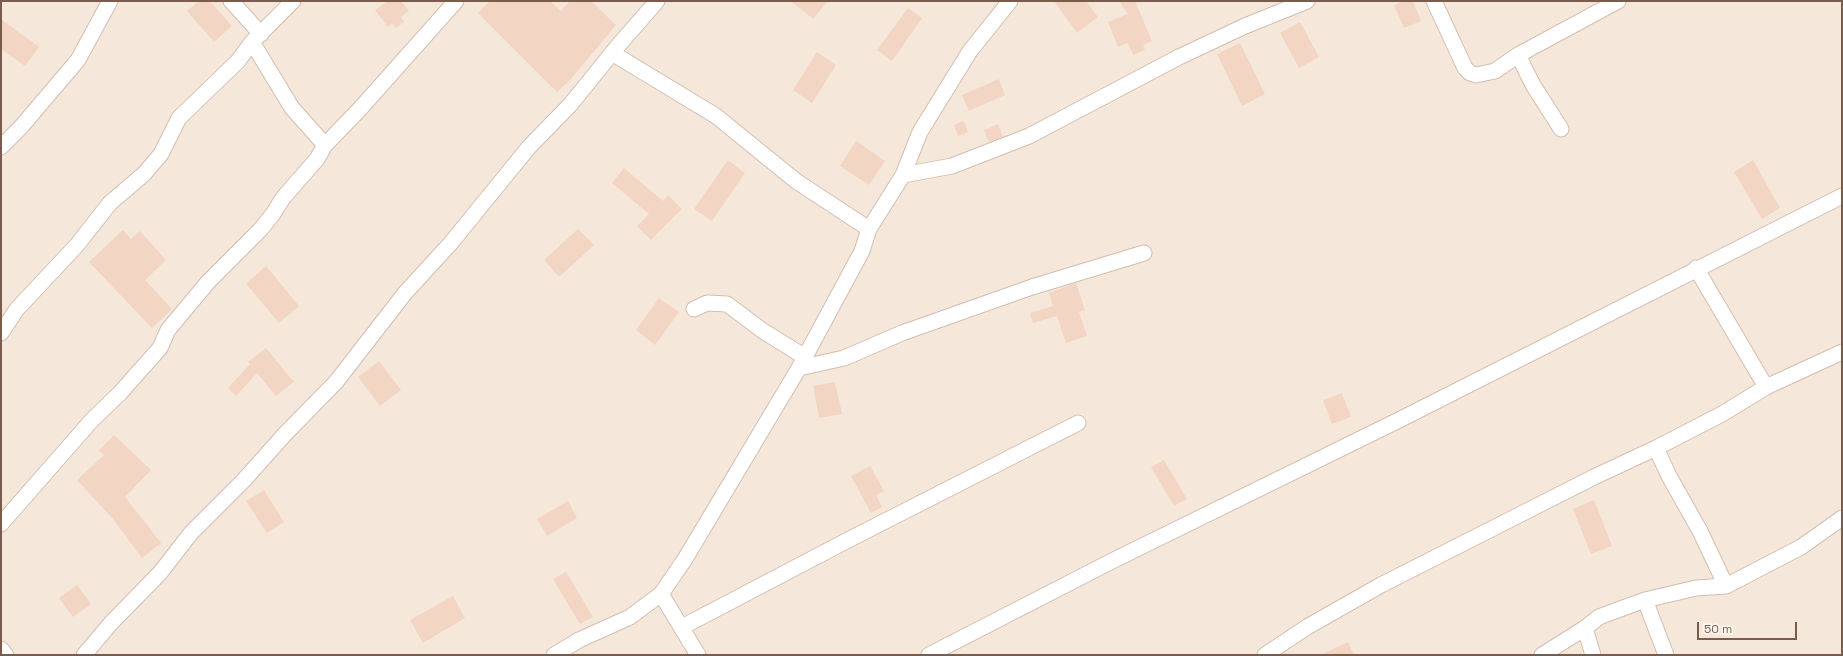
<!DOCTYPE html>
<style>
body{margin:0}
#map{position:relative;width:1843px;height:656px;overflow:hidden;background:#fdf6ec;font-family:"Space Grotesk",sans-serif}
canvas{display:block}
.frame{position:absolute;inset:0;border:2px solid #7a5c4d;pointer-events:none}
.scale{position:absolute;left:1697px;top:622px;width:100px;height:18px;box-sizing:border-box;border:2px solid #7a5c4d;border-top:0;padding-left:5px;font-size:12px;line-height:14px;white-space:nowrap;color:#7a5c4d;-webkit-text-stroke:3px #fffaf3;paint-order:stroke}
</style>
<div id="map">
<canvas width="1843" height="656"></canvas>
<div class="frame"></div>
<div class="scale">50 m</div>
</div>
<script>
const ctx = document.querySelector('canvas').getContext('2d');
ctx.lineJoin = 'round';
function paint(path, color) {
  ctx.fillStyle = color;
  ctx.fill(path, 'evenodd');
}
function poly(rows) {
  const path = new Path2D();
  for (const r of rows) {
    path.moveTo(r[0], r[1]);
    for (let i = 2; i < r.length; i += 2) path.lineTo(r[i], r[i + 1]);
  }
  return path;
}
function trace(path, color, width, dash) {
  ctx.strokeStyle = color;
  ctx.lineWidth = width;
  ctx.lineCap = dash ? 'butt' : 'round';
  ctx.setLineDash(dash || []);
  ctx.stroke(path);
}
paint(poly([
 [1,1,1842,1,1842,655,1,655]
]), '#f5e8da');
paint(poly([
 [199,1,210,1,232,26,214,42,187,11],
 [388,1,401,1,409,11,401,17,404,22,396,28,392,23,388,27,375,10],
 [490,1,550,1,561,11,570,1,591,1,616,25,571,79,557,92,478,13],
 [791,1,828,1,813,19],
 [1054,1,1086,1,1098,17,1077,33],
 [1119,1,1135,1,1152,41,1143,45,1145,50,1133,55,1128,43,1118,47,1108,22,1128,14],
 [1404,1,1413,1,1421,21,1404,28,1394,5],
 [908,8,922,18,892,61,877,50],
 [1,19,39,47,25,66,1,49],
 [1300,22,1319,57,1299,68,1280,33],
 [1240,43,1265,94,1242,106,1217,54],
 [817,52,836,65,812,103,793,90],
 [999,79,1005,95,969,111,962,95],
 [964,121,968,132,958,136,954,125],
 [998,124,1003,137,989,142,984,130],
 [856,141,885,161,869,185,840,166],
 [728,160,745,173,712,221,694,209],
 [1753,160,1780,208,1762,219,1734,172],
 [624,168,663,201,668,195,682,209,651,240,637,226,649,214,612,183],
 [578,229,594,245,559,277,544,260],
 [123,230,131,239,140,231,166,260,145,280,172,309,152,328,89,262],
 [266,266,299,306,279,323,246,284],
 [1076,283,1085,310,1079,312,1087,336,1066,343,1057,316,1033,323,1030,313,1053,306,1049,293],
 [659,298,679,312,655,345,636,330],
 [266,348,294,382,276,396,257,373,236,396,228,388,250,364,248,362],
 [379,361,401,390,380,406,358,377],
 [835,382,842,414,819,418,813,386],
 [1342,393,1351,417,1332,424,1323,400],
 [114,435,151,470,125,497,161,543,142,558,113,519,77,480,104,455,99,450],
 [1164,460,1187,499,1174,506,1151,467],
 [870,466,884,491,876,495,882,507,871,513,851,476],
 [264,490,284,522,267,533,246,501],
 [1594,500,1612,546,1591,554,1573,509],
 [568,501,577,518,547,536,537,519],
 [566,572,593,617,580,624,553,579],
 [77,585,91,604,73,617,59,598],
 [453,596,465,618,423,643,410,620],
 [1348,642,1354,655,1320,655]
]), '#f3d5c3');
const street = poly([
 [231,1,261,34],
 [1434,1,1465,68,1470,73,1476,75,1495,71,1518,55,1618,1],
 [252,42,292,108,325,145],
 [612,53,716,116,796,181,869,229],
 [1518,55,1533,85,1561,129],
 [1,147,21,127,78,60,110,1],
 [903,175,952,166,1029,136,1179,57,1245,26,1307,1],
 [1696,268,1766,387],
 [694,309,707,303,727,304,763,331,805,357],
 [1,333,17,309,77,245,110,203,144,174,161,154,179,118,238,61,252,42,293,1],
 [799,368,844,358,902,333,1032,287,1144,253],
 [1656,448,1669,476,1700,531,1726,586],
 [1,524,92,420,120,393,160,348,168,330,208,282,260,230,273,214,283,198,317,159,325,145,359,110,456,1],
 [661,594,698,655],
 [1645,600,1666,655],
 [682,627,850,539,1078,423],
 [1585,628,1593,655],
 [1,649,6,655],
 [84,655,111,623,160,573,191,533,244,480,285,434,336,382,405,293,450,244,529,147,570,105,617,47,657,1],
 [554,655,579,640,630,617,661,594,685,559,799,368,862,251,869,229,903,175,920,132,970,51,1010,1],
 [929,655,1112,561,1399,420,1842,196],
 [1265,655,1307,627,1381,585,1594,477,1656,448,1722,414,1766,387,1842,352],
 [1542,655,1585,628,1599,617,1623,608,1645,600,1696,588,1726,586,1801,547,1842,518]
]);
trace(street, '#d1beb0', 17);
trace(street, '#fff', 15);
</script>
